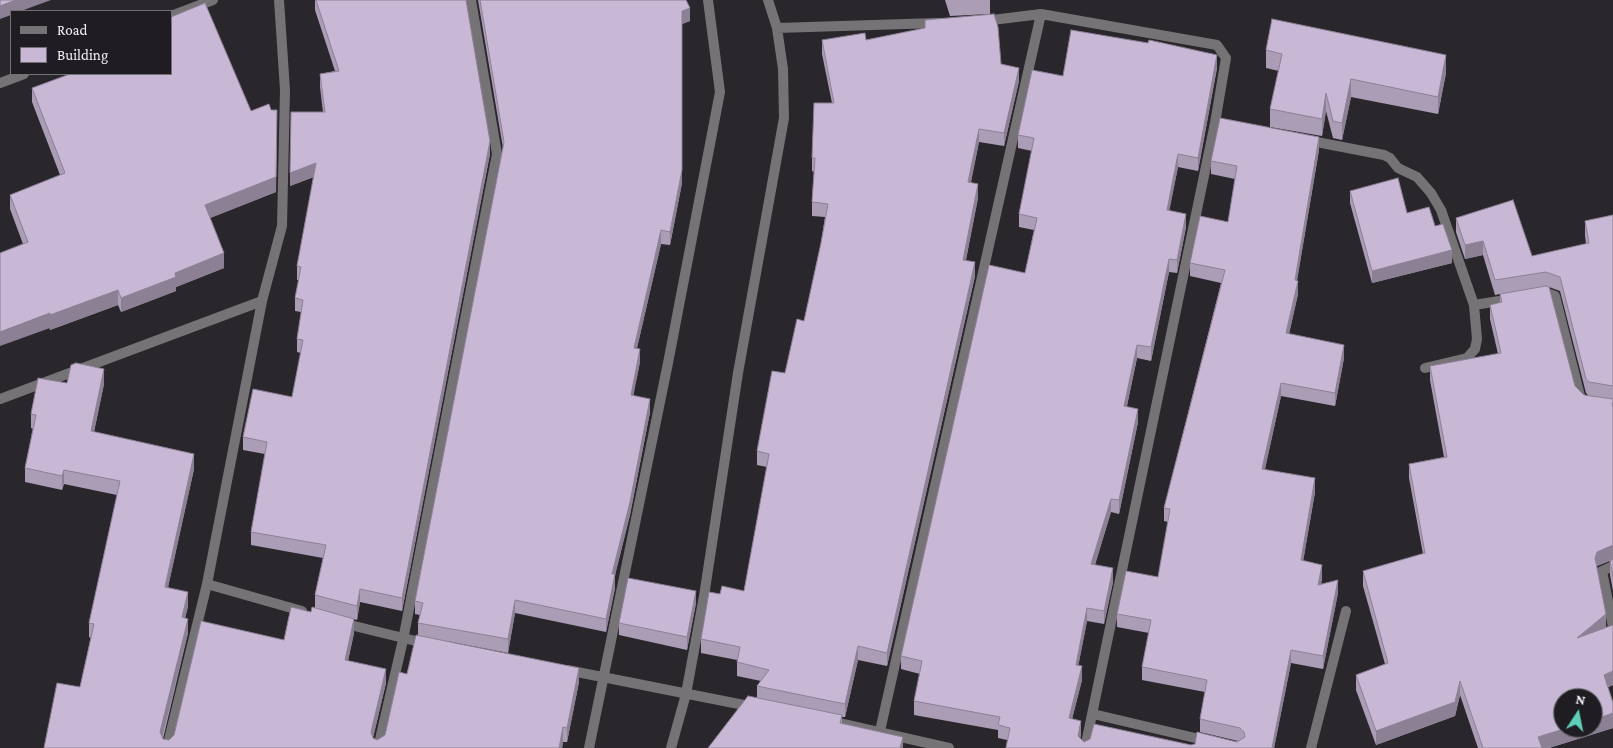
<!DOCTYPE html>
<style>
body{margin:0}
#map{position:relative;width:1613px;height:748px;overflow:hidden;background:#2a272c;font-family:"Crimson Pro",serif}
canvas{display:block}
.legend{position:absolute;left:10px;top:10px;width:162px;height:65px;box-sizing:border-box;background:#201d22;border:1px solid #747176;margin:0;padding:6px 9px;list-style:none;font-size:15px;color:#f2f0f4}
.legend li{display:flex;align-items:center;gap:10px;height:25px}
.legend b{width:25px;border:1px solid #747176}
.north{position:absolute;left:1553px;top:688px;width:50px;height:50px;box-sizing:border-box;background:#201d22;border:1px solid #747176;border-radius:50%;rotate:11deg;font-size:14px;font-weight:700;line-height:20px;text-align:center;color:#f2f0f4}
.north::after{content:'';display:block;margin:auto;width:18px;height:22px;background:#5dceb8;clip-path:polygon(50% 0,100% 100%,50% 72%,0 100%)}
</style>
<div id="map">
<canvas width="1613" height="748"></canvas>
<ul class="legend">
<li><b style="height:6px;background:#757376"></b>Road</li>
<li><b style="height:14px;background:#c8b7d5"></b>Building</li>
</ul>
<div class="north">N</div>
</div>
<script>
const ctx = document.querySelector('canvas').getContext('2d');
ctx.lineJoin = 'round';
function poly(rows) {
  const path = new Path2D();
  for (const r of rows) {
    path.moveTo(r[0], r[1]);
    for (let i = 2; i < r.length; i += 2) path.lineTo(r[i], r[i + 1]);
  }
  return path;
}
function trace(path, color, width, dash) {
  ctx.strokeStyle = color;
  ctx.lineWidth = width;
  ctx.lineCap = dash ? 'butt' : 'round';
  ctx.setLineDash(dash || []);
  ctx.stroke(path);
}
function paint(path, color) {
  ctx.fillStyle = color;
  ctx.fill(path, 'evenodd');
}
trace(poly([
 [768,0,777,28],
 [171,16,213,0],
 [984,21,1041,14,1217,45,1226,58,1215,123,1085,748],
 [0,83,24,74],
 [1306,140,1384,155,1390,158,1398,168,1417,177,1431,193,1441,210,1474,305,1477,339,1475,349,1467,358,1425,368],
 [1538,295,1547,293,1555,296,1580,396,1583,400],
 [1474,305,1512,299],
 [0,399,262,301],
 [1613,566,1602,571,1613,627],
 [207,584,302,611],
 [342,623,428,644],
 [567,670,754,707],
 [1093,714,1208,741],
 [830,721,949,748],
 [880,731,1041,14],
 [167,748,207,584,262,301,282,226,285,90,279,0],
 [378,748,403,640,497,154,471,0],
 [589,748,668,363,720,92,708,0],
 [671,748,686,694,704,596,738,373,784,118,783,69,777,28,937,23],
 [1311,748,1346,611]
]), '#757376', 10);
paint(poly([
 [315,0,466,0,490,154,402,611,360,602,357,620,354,619,354,633,348,661,386,683,373,738,377,740,385,735,407,674,418,636,418,623,420,615,415,614,415,601,503,148,478,0,686,0,690,21,682,24,682,183,670,245,661,244,637,348,640,362,633,395,650,412,630,515,615,575,615,588,606,632,515,613,508,653,447,641,579,682,567,742,563,742,562,748,44,748,80,687,91,638,89,637,89,623,117,495,64,484,62,490,25,482,25,468,33,429,31,428,31,414,67,383,104,384,94,432,194,469,168,587,188,606,185,618,188,633,163,739,169,740,284,640,315,608,315,595,323,558,251,545,251,532,265,454,243,450,243,437,292,397,301,353,297,352,297,339,301,312,295,311,295,298,299,280,297,280,297,266,314,177,290,186,323,112,320,87,320,74,335,71,315,10],
 [945,0,990,0,990,14,950,16],
 [925,20,1001,64,1019,81,1004,146,979,142,971,182,978,198,966,260,975,276,887,666,858,660,845,717,842,717,842,724,903,748,757,698,757,686,761,681,737,676,737,660,701,653,701,639,720,594,744,591,767,467,757,465,757,451,804,321,821,243,825,217,812,216,812,202,814,172,812,171,812,158,832,103,822,54,822,40,866,40,925,28],
 [1266,50,1446,73,1438,114,1351,97,1342,140,1333,138,1326,111,1322,136,1270,127,1270,109,1279,71,1266,68],
 [1217,68,1198,171,1178,167,1169,210,1186,227,1177,273,1169,272,1151,361,1137,358,1127,406,1138,422,1119,514,1111,512,1095,565,1113,582,1104,624,1087,621,1078,666,1082,680,1072,719,1081,734,1080,738,1084,742,1191,745,1238,741,1200,732,1200,719,1205,692,1142,680,1142,667,1149,633,1117,627,1117,614,1158,577,1168,522,1164,521,1164,508,1221,283,1190,276,1190,263,1228,222,1235,179,1211,174,1211,161,1319,150,1297,280,1298,294,1289,334,1344,358,1335,406,1281,396,1265,469,1315,492,1303,561,1322,578,1321,585,1338,593,1323,669,1291,663,1274,748,1006,748,1007,740,998,738,998,730,914,715,914,701,920,674,901,669,901,656,1025,273,1034,230,1019,227,1019,214,1032,151,1018,148,1018,135,1063,76],
 [32,88,276,192,210,218,224,268,176,287,176,291,121,312,118,305,50,330,23,244,10,209,10,195,60,175,32,102],
 [1350,191,1407,213,1435,226,1452,263,1372,283,1350,203],
 [1613,215,1613,591,1610,575,1610,561,1612,560,1597,566,1606,627,1613,625,1613,685,1608,687,1613,702,1613,728,1549,748,1478,748,1460,695,1455,716,1376,745,1356,690,1356,675,1385,664,1363,586,1363,571,1423,554,1409,478,1409,464,1444,457,1430,380,1430,366,1498,354,1490,319,1490,305,1500,303,1500,294,1495,295,1483,255,1465,259,1456,232,1456,218,1532,256,1586,244,1585,236,1585,221],
 [1549,287,1560,291,1586,393,1588,395,1584,395,1575,386],
 [696,603,687,650,619,635,619,623]
]), '#ac9db7');
paint(poly([
 [16,0,51,0,21,11,11,11,11,15,0,19,0,6],
 [690,8,690,21,682,24,682,11],
 [1217,55,1217,68,1198,171,1198,158],
 [1446,55,1446,73,1438,114,1438,97],
 [1019,68,1019,81,1004,146,1004,133],
 [1351,79,1351,97,1342,140,1342,123],
 [1326,93,1326,111,1322,136,1322,119],
 [277,125,276,192,205,220,205,205],
 [979,129,979,142,968,195,968,182],
 [1319,137,1319,150,1295,293,1295,280],
 [490,141,490,154,402,611,402,598],
 [1178,154,1178,167,1167,223,1167,210],
 [316,163,316,176,290,186,290,173],
 [682,170,682,183,670,245,670,232],
 [978,184,978,198,963,274,963,260],
 [1186,214,1186,227,1177,273,1177,260],
 [661,230,661,244,634,361,634,348],
 [1483,241,1483,255,1465,259,1465,245],
 [1452,250,1452,263,1372,283,1372,271],
 [224,253,224,268,176,287,176,291,121,312,121,298,175,273],
 [1169,259,1169,272,1151,361,1151,347],
 [975,262,975,276,887,666,887,653],
 [1298,281,1298,294,1286,347,1286,333],
 [118,290,118,305,50,330,50,328,0,346,0,332,50,313],
 [1137,345,1137,358,1124,419,1124,406],
 [1344,345,1344,358,1335,406,1335,393],
 [640,349,640,362,631,408,631,395],
 [104,369,104,384,91,446,91,431],
 [1281,383,1281,396,1262,482,1262,469],
 [650,399,650,412,630,515,615,575,615,588,606,632,606,619,612,574],
 [1138,409,1138,422,1119,514,1119,500],
 [194,454,194,469,165,601,165,587],
 [64,470,64,484,62,490,62,476],
 [1315,478,1315,492,1301,574,1301,560],
 [1111,499,1111,512,1091,577,1091,564],
 [1613,545,1613,559,1597,566,1595,558,1597,552],
 [1322,565,1322,578,1318,599,1318,585],
 [1113,568,1113,582,1104,624,1104,611],
 [1338,580,1338,593,1323,669,1323,656],
 [360,589,360,602,357,620,357,606],
 [696,591,696,603,687,650,687,637],
 [188,592,188,606,182,632,182,617],
 [515,600,515,613,508,653,508,639],
 [1087,608,1087,621,1076,678,1076,665],
 [1606,614,1606,628,1577,638],
 [188,619,188,633,160,746,160,732],
 [354,619,354,633,345,674,345,660],
 [858,646,858,660,845,717,845,704],
 [1291,650,1291,663,1274,748,1272,748],
 [1082,666,1082,680,1069,731,1069,718],
 [579,668,579,682,567,742,567,728],
 [386,669,386,683,371,746,371,732],
 [1613,671,1613,685,1604,689,1604,675],
 [1460,681,1460,695,1455,716,1376,745,1376,731],
 [1613,713,1613,728,1549,748,1538,748,1538,737,1567,728,1593,728,1593,720],
 [1081,721,1081,734,1079,748,1078,736],
 [563,727,563,742,562,748,559,748],
 [903,737,903,748,900,748]
]), '#8c8095');
const building = poly([
 [0,0,16,0,0,6,0,0],
 [316,0,466,0,490,141,402,598,360,589,357,606,315,595,326,545,251,532,267,442,243,437,253,389,292,397,303,340,297,339,303,300,295,298,301,267,297,266,316,163,290,173,291,112,325,112,320,74,339,71,316,0],
 [480,0,686,0,690,8,682,11,682,170,670,232,661,230,634,348,640,349,631,395,650,399,630,502,612,574,615,574,606,619,515,600,508,639,418,623,423,603,415,601,504,142,480,0],
 [205,3,251,111,269,104,271,110,277,110,276,177,205,205,224,253,175,273,176,277,121,298,118,290,50,315,50,313,0,332,0,253,28,242,10,195,65,173,32,88,70,74,171,74,171,17,205,3],
 [994,14,998,27,1001,64,1019,68,1004,133,979,129,968,182,978,184,963,260,975,262,887,653,858,646,845,704,757,686,769,670,737,662,740,647,701,639,709,592,720,594,722,586,744,591,769,454,757,451,772,371,785,373,797,319,804,321,821,243,828,204,812,202,815,158,812,158,814,103,834,103,822,40,865,33,866,40,925,28,925,20,994,14],
 [1272,19,1446,55,1438,97,1351,79,1342,123,1333,121,1326,93,1322,119,1270,109,1282,54,1266,50,1272,19],
 [1071,30,1148,43,1149,40,1217,55,1198,158,1178,154,1167,210,1186,214,1177,260,1169,259,1151,347,1137,345,1124,406,1138,409,1119,500,1111,499,1091,564,1113,568,1104,611,1087,608,1076,665,1082,666,1069,718,1081,721,1078,736,1084,742,1090,739,1094,724,1191,745,1195,744,1197,732,1237,742,1245,737,1244,732,1240,728,1200,719,1207,680,1142,667,1151,620,1117,614,1126,571,1158,577,1170,509,1164,508,1225,270,1190,263,1200,216,1228,222,1237,166,1211,161,1220,118,1319,137,1295,280,1298,281,1286,333,1344,345,1335,393,1281,383,1262,469,1315,478,1301,560,1322,565,1318,585,1338,580,1323,656,1291,650,1272,748,1006,748,1010,728,998,725,1000,717,914,701,922,661,901,656,989,265,1025,273,1037,218,1019,214,1034,138,1018,135,1032,70,1063,76,1071,30],
 [1398,178,1407,213,1429,207,1435,226,1443,224,1452,250,1372,271,1350,191,1398,178],
 [1513,200,1532,256,1589,243,1585,221,1613,215,1613,386,1589,382,1586,379,1560,277,1546,272,1495,280,1483,241,1465,245,1456,218,1513,200],
 [1546,286,1549,287,1575,386,1584,395,1613,399,1613,403,1612,403,1613,408,1613,545,1597,552,1595,558,1606,614,1577,638,1613,625,1613,671,1604,675,1613,703,1613,713,1593,720,1593,698,1563,698,1563,728,1567,728,1538,737,1542,748,1483,748,1460,681,1455,702,1376,731,1356,675,1388,663,1363,571,1425,553,1409,464,1447,457,1430,366,1501,353,1490,305,1502,302,1500,294,1546,286],
 [76,363,104,369,91,431,194,454,165,587,188,592,182,617,188,619,160,732,163,739,169,740,174,735,201,621,284,640,291,607,311,612,312,607,354,619,345,660,386,669,371,732,373,738,377,740,385,735,399,672,407,674,416,635,579,668,567,728,563,727,559,748,44,748,57,683,80,687,94,624,89,623,120,481,64,470,62,476,25,468,36,415,31,414,38,378,67,383,71,365,76,363],
 [1613,559,1613,577,1610,561,1613,559],
 [628,578,696,591,687,637,619,623,628,578],
 [748,696,842,715,840,723,903,737,900,748,708,748,748,696]
]);
paint(building, '#c8b7d5');
trace(building, '#8c8095', 1);
</script>
